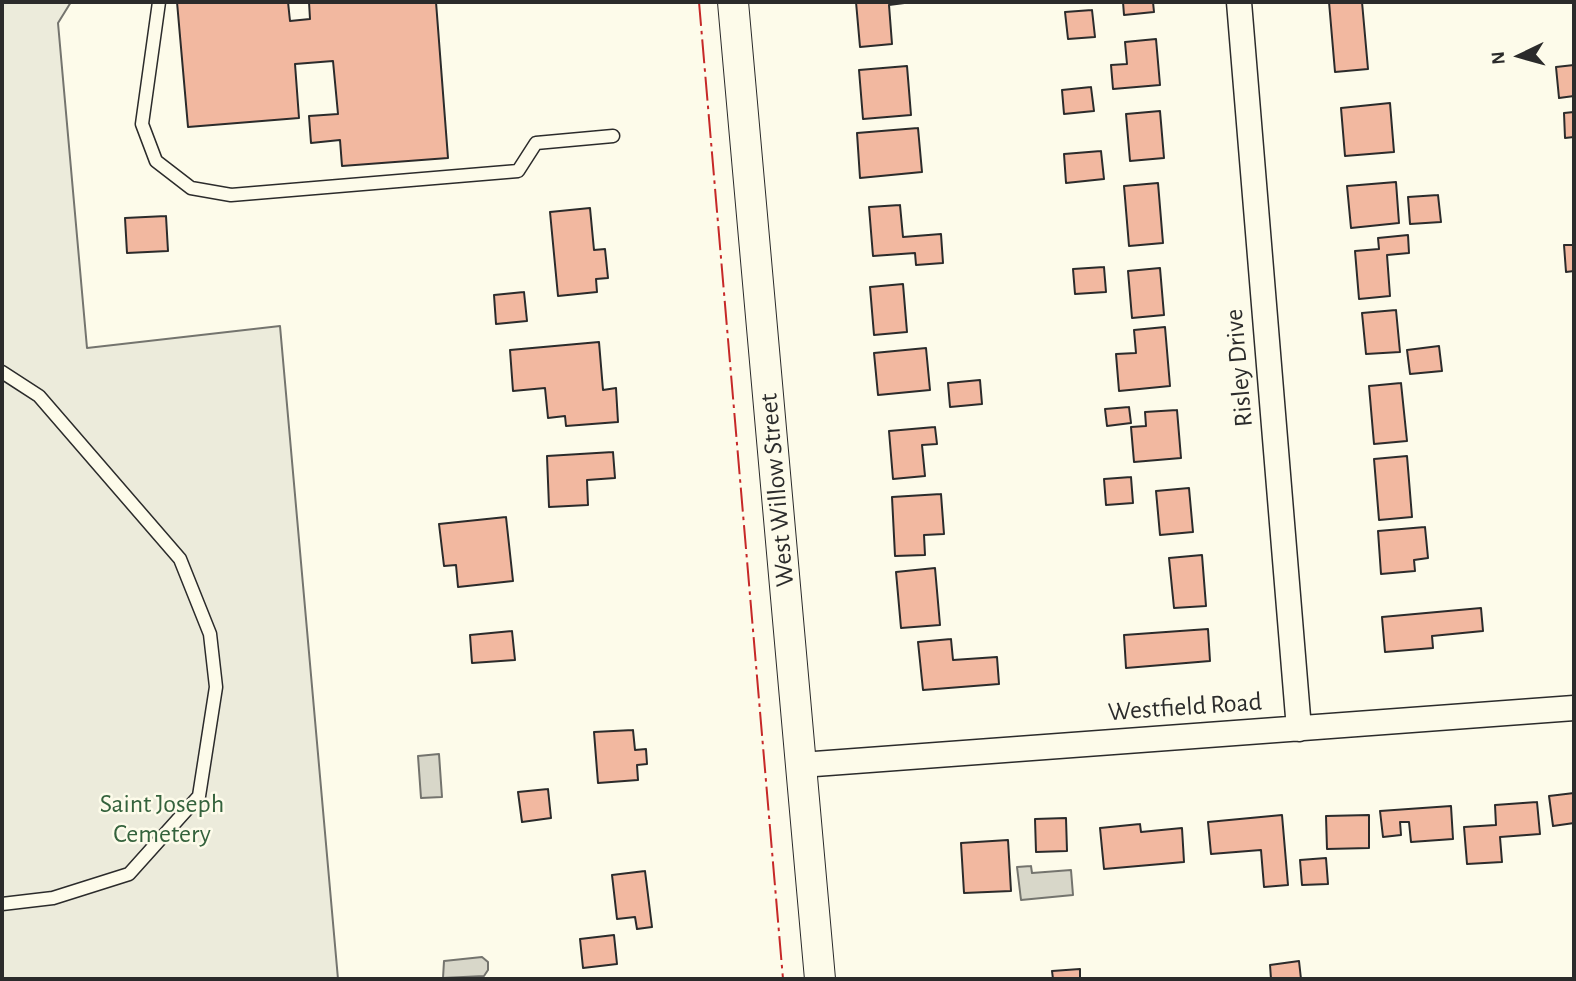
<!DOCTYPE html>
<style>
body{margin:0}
#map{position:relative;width:1576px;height:981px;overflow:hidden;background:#fdfbea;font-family:"Alegreya Sans",sans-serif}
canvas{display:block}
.frame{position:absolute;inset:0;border:4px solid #2b2b2b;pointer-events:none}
.north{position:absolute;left:1485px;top:21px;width:70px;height:70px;-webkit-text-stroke:5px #fdfbea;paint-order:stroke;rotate:265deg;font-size:19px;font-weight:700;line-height:28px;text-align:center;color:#2b2b2b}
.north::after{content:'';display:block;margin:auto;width:24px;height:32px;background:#2b2b2b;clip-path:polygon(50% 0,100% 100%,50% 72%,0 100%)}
</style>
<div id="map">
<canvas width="1576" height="981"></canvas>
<div class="frame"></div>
<div class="north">N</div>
</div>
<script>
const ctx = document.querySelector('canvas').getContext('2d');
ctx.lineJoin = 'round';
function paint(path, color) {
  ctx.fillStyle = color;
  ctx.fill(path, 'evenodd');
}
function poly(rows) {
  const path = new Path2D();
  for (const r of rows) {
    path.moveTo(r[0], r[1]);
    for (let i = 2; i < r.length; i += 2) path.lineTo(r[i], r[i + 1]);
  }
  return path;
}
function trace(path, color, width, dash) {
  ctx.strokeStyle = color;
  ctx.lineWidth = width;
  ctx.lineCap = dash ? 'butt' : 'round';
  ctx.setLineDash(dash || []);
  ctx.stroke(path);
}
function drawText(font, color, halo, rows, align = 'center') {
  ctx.font = font + ' "Alegreya Sans",sans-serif';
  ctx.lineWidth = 5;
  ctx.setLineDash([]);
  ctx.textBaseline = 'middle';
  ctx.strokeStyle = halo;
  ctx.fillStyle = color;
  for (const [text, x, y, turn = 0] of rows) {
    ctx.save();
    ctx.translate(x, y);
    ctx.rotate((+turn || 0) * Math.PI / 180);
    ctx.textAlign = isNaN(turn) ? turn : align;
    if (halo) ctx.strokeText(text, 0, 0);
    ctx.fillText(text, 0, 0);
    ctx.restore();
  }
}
const green = poly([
 [2,2,71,2,58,23,87,348,280,326,338,979,2,979,2,2]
]);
paint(green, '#ecebdb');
trace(green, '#74746e', 2);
const water = poly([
 [439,754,442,797,421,798,418,756,439,754],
 [1031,866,1032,873,1071,870,1073,895,1021,900,1017,867,1031,866],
 [482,957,488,962,488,970,484,976,443,978,444,961,482,957]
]);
paint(water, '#d8d7c9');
trace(water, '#74746e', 2);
const building = poly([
 [177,2,288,2,290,21,310,19,309,2,436,2,448,158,342,166,340,140,311,143,309,116,338,114,333,61,295,64,299,118,188,127,177,2],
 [856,2,912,2,889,5,892,44,860,47,856,2],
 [1123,2,1153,2,1154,12,1124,15,1123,2],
 [1329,2,1362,2,1368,69,1335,72,1329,2],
 [1092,10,1095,37,1068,39,1065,12,1092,10],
 [1156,39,1160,85,1113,89,1111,65,1127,64,1125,42,1156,39],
 [1574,65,1574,96,1559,98,1556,67,1574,65],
 [907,66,911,115,863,119,859,70,907,66],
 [1091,87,1094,111,1064,114,1062,90,1091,87],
 [1390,103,1394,152,1345,156,1341,108,1390,103],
 [1160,111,1164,158,1130,161,1126,114,1160,111],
 [1574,112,1574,137,1565,138,1564,113,1574,112],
 [918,128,922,172,860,178,857,133,918,128],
 [1101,151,1104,179,1066,183,1064,154,1101,151],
 [1396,182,1399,223,1351,228,1347,186,1396,182],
 [1158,183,1163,243,1129,246,1124,186,1158,183],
 [1438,195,1441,222,1410,224,1408,197,1438,195],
 [900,205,903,237,941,234,943,263,916,265,915,253,873,256,869,207,900,205],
 [590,208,594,250,605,249,608,278,596,279,597,292,558,296,550,212,590,208],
 [166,216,168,251,127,253,125,218,166,216],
 [1408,235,1409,253,1387,255,1390,296,1359,299,1355,251,1379,249,1378,238,1408,235],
 [1564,245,1574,245,1574,271,1566,272,1564,245],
 [1104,267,1106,292,1075,294,1073,269,1104,267],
 [1160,268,1164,315,1132,318,1128,271,1160,268],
 [903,284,907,332,874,335,870,287,903,284],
 [524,292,527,321,496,324,494,295,524,292],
 [1396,310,1400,352,1366,354,1362,313,1396,310],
 [1165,327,1170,386,1119,391,1116,354,1136,353,1134,330,1165,327],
 [599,342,603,390,616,388,618,422,566,426,565,416,548,418,545,388,513,391,510,350,599,342],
 [1439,346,1442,371,1410,374,1407,350,1439,346],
 [926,348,930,390,878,395,874,353,926,348],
 [980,380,982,404,950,407,948,383,980,380],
 [1401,383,1407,441,1374,444,1369,386,1401,383],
 [1129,407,1131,423,1107,426,1105,409,1129,407],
 [1177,410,1181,458,1134,462,1131,427,1146,426,1145,412,1177,410],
 [935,427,937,444,922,445,925,476,893,479,889,431,935,427],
 [613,452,615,478,587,480,588,505,549,507,547,456,613,452],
 [1407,456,1412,517,1379,520,1374,459,1407,456],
 [1131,477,1133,503,1106,505,1104,479,1131,477],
 [1189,488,1193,532,1160,535,1156,491,1189,488],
 [941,494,944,534,924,535,925,555,895,556,892,497,941,494],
 [506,517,513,581,458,587,456,565,444,566,439,524,506,517],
 [1425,527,1428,558,1414,560,1415,571,1381,574,1378,531,1425,527],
 [1202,555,1206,606,1174,608,1169,558,1202,555],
 [935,568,940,625,901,628,896,572,935,568],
 [1481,608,1483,631,1432,636,1433,648,1385,652,1382,617,1481,608],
 [1208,629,1210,661,1126,668,1124,635,1208,629],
 [512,631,515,660,472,663,470,635,512,631],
 [951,639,953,660,997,657,999,684,923,690,918,642,951,639],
 [633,730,635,750,646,749,647,764,637,765,638,780,598,783,594,732,633,730],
 [548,789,551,818,522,822,518,792,548,789],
 [1574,793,1574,823,1553,826,1549,796,1574,793],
 [1537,802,1540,834,1500,837,1502,862,1467,864,1464,827,1496,825,1495,805,1537,802],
 [1451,806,1453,839,1411,842,1409,822,1400,822,1401,835,1383,837,1380,811,1451,806],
 [1282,815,1288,885,1264,887,1261,850,1211,854,1208,822,1282,815],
 [1369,815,1369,848,1327,849,1326,816,1369,815],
 [1066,818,1067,851,1036,852,1035,819,1066,818],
 [1140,824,1141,832,1182,828,1184,862,1104,869,1100,828,1140,824],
 [1008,840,1011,891,964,893,961,843,1008,840],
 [1326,858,1328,884,1302,885,1300,860,1326,858],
 [645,871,652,927,637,929,635,917,617,919,612,875,645,871],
 [614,935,617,964,583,968,580,939,614,935],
 [1299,961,1301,979,1271,979,1270,965,1299,961],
 [1080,969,1080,979,1053,979,1052,971,1080,969]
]);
paint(building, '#f2b8a0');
trace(building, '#2b2b2b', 2);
const service = poly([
 [159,2,142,124,156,161,191,188,231,195,518,171,536,143,613,136],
 [2,372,39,396,180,559,210,634,216,687,199,796,129,874,53,898,2,904]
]);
const minor = poly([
 [1239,2,1299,729],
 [801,765,1574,708]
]);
const tertiary = poly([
 [733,2,820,979]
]);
trace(service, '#2b2b2b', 15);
trace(minor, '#2b2b2b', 27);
trace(tertiary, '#2b2b2b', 32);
trace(service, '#fdfbea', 12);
trace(minor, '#fdfbea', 24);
trace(tertiary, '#fdfbea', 30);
trace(poly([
 [699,2,783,979]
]), '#c62828', 2, [24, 5, 3.5, 5]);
drawText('26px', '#2b2b2b', '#fdfbea', [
 ["Risley Drive",1239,368,-95],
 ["West Willow Street",777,490,-95],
 ["Westfield Road",1185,707,-4]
]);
drawText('26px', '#34623c', '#fdfbea', [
 ["Saint Joseph",162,804],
 ["Cemetery",162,834]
]);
</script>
